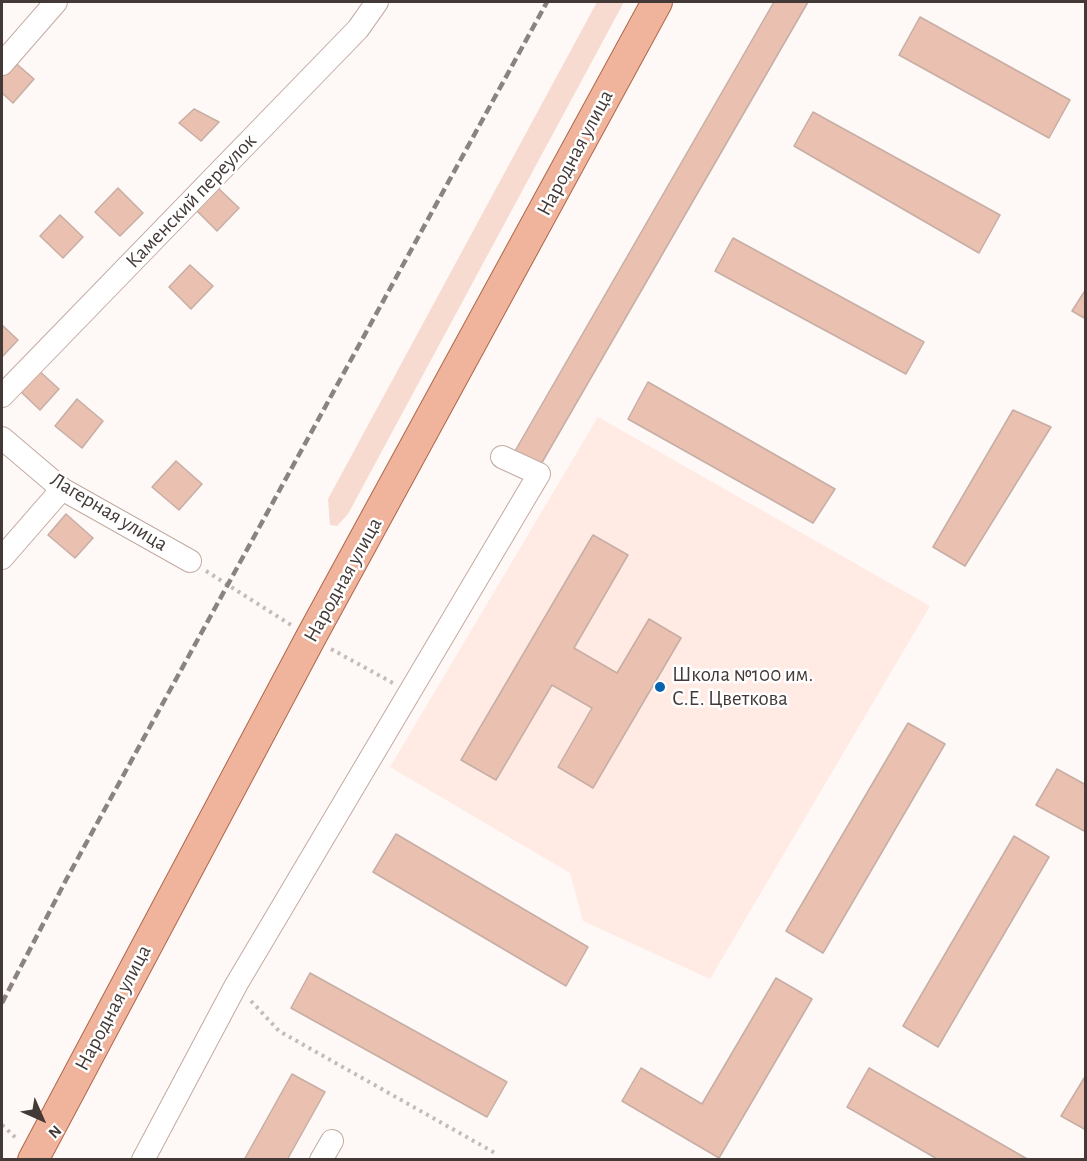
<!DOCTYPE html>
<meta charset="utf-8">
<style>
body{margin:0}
#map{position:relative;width:1087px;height:1161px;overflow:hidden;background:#fef8f6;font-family:"Alegreya Sans",sans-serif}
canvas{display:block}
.frame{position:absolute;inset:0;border:3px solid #433936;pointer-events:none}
.north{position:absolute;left:12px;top:1089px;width:60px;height:60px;-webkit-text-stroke:4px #fff;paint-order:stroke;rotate:135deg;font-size:16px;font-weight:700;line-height:24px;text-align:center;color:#433936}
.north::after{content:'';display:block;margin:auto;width:21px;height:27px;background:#433936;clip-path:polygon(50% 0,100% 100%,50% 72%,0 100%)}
</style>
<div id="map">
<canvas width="1087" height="1161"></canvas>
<div class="frame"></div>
<div class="north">N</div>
</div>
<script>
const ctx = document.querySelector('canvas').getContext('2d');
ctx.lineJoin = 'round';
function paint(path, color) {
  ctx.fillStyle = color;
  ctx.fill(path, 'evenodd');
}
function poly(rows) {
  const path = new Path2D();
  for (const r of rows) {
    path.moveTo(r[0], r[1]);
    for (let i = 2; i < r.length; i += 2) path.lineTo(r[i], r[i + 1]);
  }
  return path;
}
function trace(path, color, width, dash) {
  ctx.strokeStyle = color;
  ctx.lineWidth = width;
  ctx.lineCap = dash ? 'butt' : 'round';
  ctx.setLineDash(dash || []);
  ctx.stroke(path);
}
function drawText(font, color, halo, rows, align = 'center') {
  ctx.font = font + ' "Alegreya Sans",sans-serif';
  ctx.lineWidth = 5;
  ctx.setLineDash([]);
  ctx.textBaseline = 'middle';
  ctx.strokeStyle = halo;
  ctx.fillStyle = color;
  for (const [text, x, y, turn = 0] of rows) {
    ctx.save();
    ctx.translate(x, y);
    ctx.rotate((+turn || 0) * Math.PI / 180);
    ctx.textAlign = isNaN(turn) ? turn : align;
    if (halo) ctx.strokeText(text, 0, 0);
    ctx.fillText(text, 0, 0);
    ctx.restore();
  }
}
paint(poly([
 [598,417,930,606,710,979,583,921,570,873,390,767]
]), '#ffebe3');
paint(poly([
 [597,2,624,2,348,514,337,526,330,525,328,499]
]), '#f7dbd0');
const building = poly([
 [774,2,808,2,540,466,515,451,774,2],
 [920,17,1070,100,1049,138,899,55,920,17],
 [11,59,34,79,13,103,2,93,2,69,11,59],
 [194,109,219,122,201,141,179,123,194,109],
 [813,112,1000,215,979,253,794,146,813,112],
 [217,187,239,208,217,231,195,209,217,187],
 [118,188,143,213,120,236,95,212,118,188],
 [60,215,83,237,63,258,40,236,60,215],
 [733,238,924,342,906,374,715,271,733,238],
 [190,265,213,286,191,309,169,287,190,265],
 [1086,289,1086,319,1072,311,1086,289],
 [2,325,18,340,2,357,2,325],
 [37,369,59,389,40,410,18,389,37,369],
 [648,382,835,489,813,523,628,419,648,382],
 [77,399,103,421,82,448,55,426,77,399],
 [1013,410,1051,427,965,566,933,547,1013,410],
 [176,461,202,484,179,510,152,487,176,461],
 [66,514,93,538,75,558,48,535,66,514],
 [593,535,628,555,574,648,617,673,649,619,681,638,593,788,558,767,592,708,552,685,496,780,461,760,593,535],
 [908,723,945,744,823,953,786,931,908,723],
 [1057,769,1086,785,1086,832,1036,805,1057,769],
 [396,834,588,947,566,986,373,872,396,834],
 [1014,836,1049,857,938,1047,903,1026,1014,836],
 [310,973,507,1082,487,1117,291,1008,310,973],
 [776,978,812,999,719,1158,622,1101,641,1068,702,1104,776,978],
 [869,1068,1029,1160,939,1160,847,1107,869,1068],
 [292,1074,325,1092,287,1160,244,1160,292,1074],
 [1086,1075,1086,1130,1061,1116,1086,1075]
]);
paint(building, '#eac0b0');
trace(building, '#c7aea5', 1.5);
const minor = poly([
 [2,64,56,2],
 [2,396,358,29,377,2],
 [2,438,62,489,190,561],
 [2,558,62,489],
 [143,1160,236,985,539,474,502,457],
 [321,1160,332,1141]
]);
const major = poly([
 [33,1160,311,637,657,2]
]);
trace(minor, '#c2aaa1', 24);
trace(major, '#ad684c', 32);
trace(poly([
 [206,571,291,625],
 [331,649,393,683],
 [251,1001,279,1031,495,1153],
 [2,1125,16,1138]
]), '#c4bcba', 4, [3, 4.5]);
trace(minor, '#fff', 22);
trace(major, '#f0b39b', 30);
trace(poly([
 [2,1003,66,880,547,2]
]), '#8b8380', 4.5, [9, 4.5]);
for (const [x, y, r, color] of [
 [660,687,6,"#0962af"]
]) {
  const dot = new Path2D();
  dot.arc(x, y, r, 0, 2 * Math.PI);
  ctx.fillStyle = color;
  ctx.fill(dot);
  trace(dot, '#fff', 2);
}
drawText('21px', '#433936', '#fff', [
 ["Народная улица",575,153,-62],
 ["Каменский переулок",191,201,-46],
 ["Лагерная улица",109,512,31],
 ["Народная улица",343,580,-61],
 ["Народная улица",113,1008,-62]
]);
drawText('21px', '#433936', '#fff', [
 ["Школа №100 им.",672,675],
 ["С.Е. Цветкова",672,699]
], 'left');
</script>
